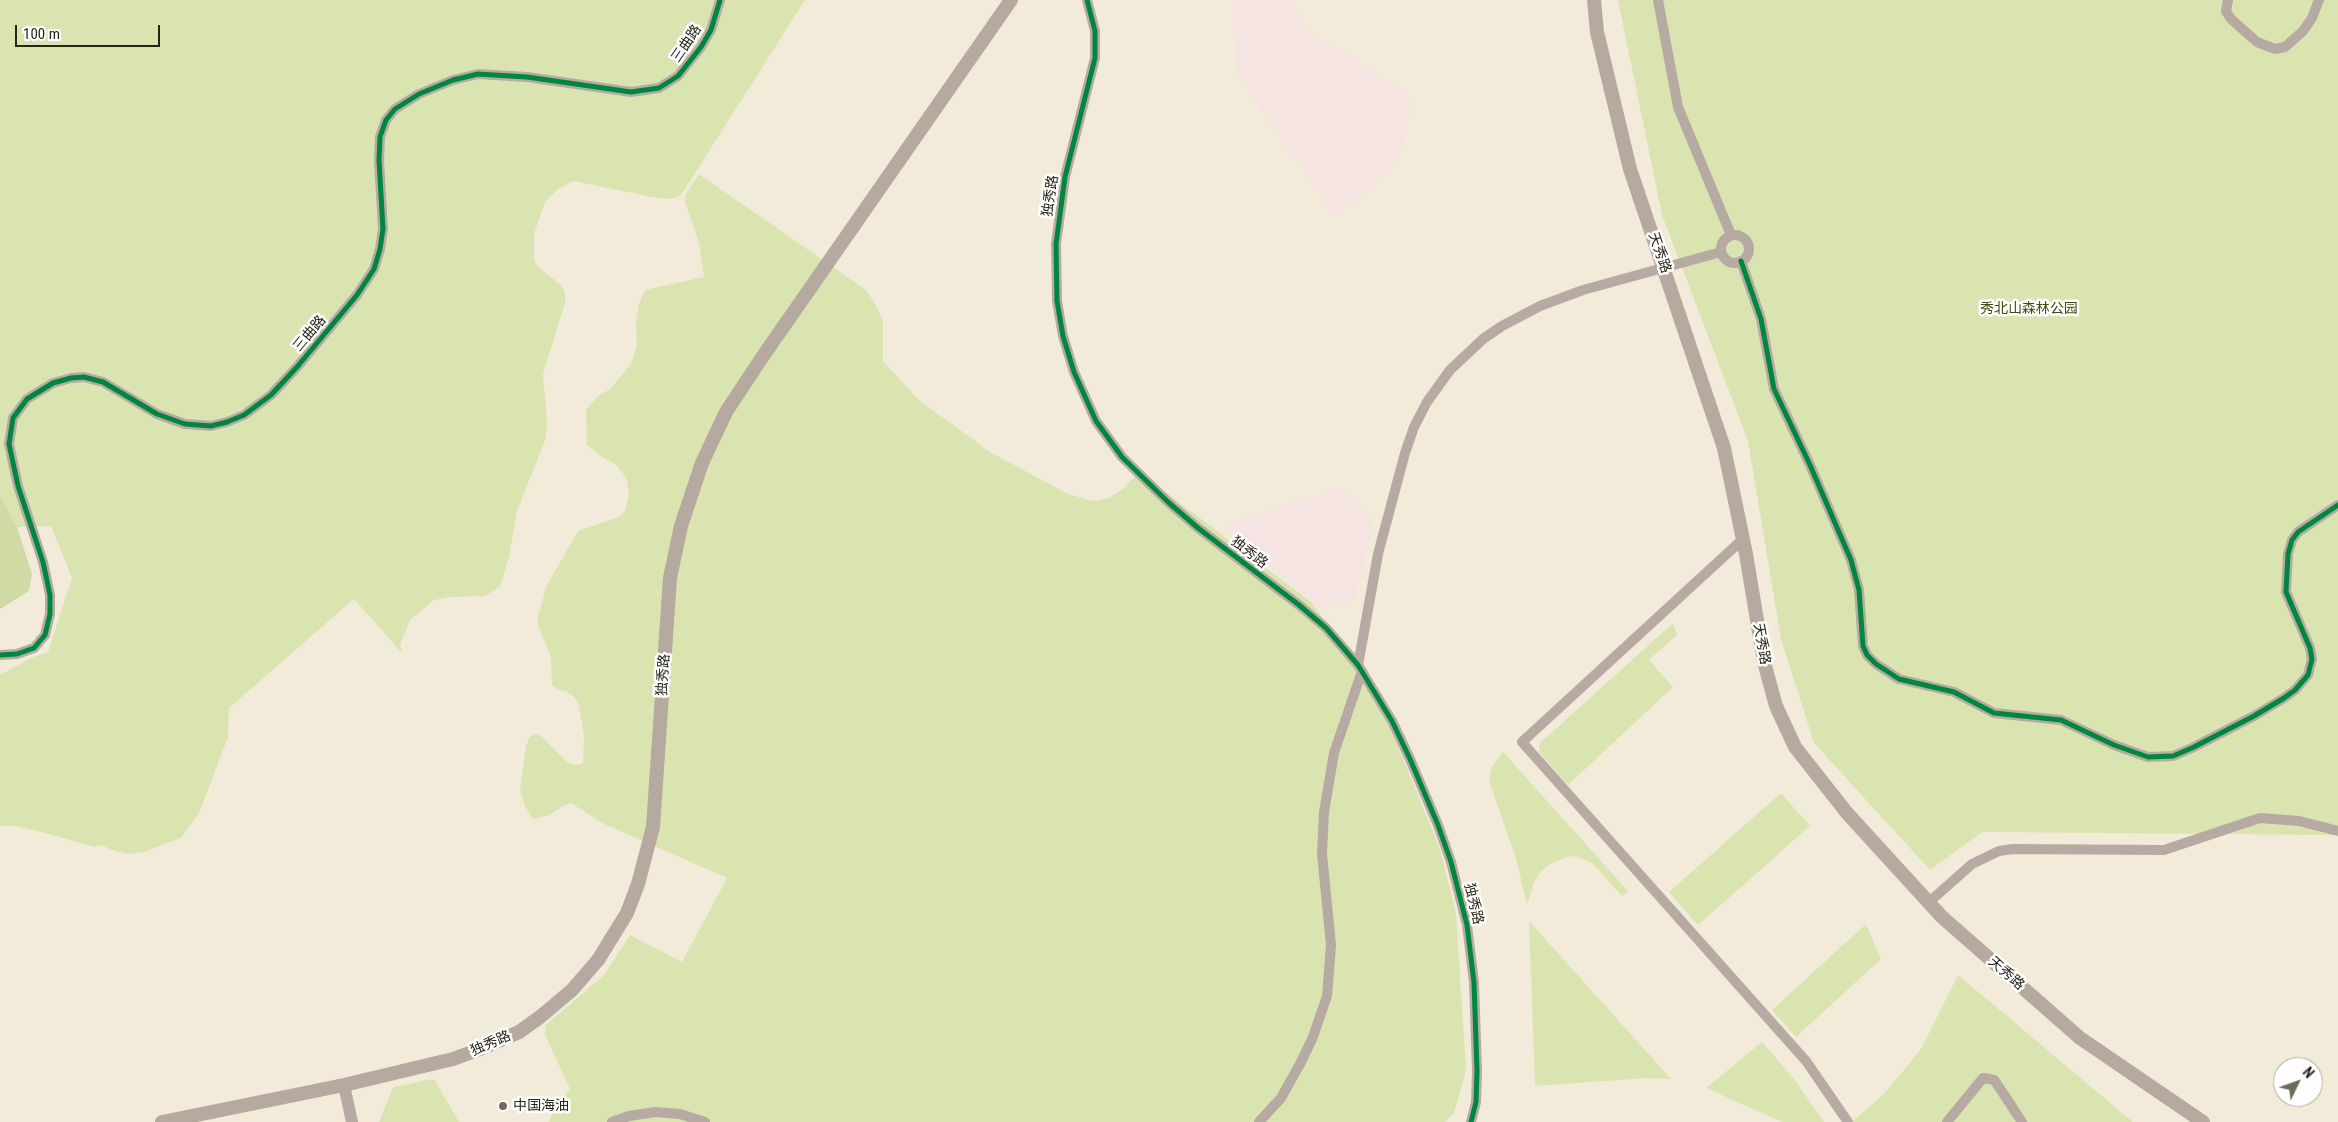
<!DOCTYPE html>
<meta charset="utf-8">
<style>
body{margin:0}
#map{position:relative;width:2338px;height:1122px;overflow:hidden;background:#f2ebda;font-family:"Roboto Condensed",sans-serif}
canvas{display:block}
.north{position:absolute;left:2273px;top:1057px;width:50px;height:50px;box-sizing:border-box;background:#fefefe;border:1px solid #a9a7a2;border-radius:50%;rotate:48deg;font-size:14px;font-weight:700;line-height:20px;text-align:center;color:#292418}
.north::after{content:'';display:block;margin:auto;width:18px;height:22px;background:#6f6a5c;clip-path:polygon(50% 0,100% 100%,50% 72%,0 100%)}
.scale{position:absolute;left:15px;top:25px;width:145px;height:22px;box-sizing:border-box;border:2px solid #292418;border-top:0;padding-left:6px;font-size:15px;line-height:18px;white-space:nowrap;color:#292418;-webkit-text-stroke:4px #fefefe;paint-order:stroke}
</style>
<div id="map">
<canvas width="2338" height="1122"></canvas>
<div class="north">N</div>
<div class="scale">100 m</div>
</div>
<script>
const ctx = document.querySelector('canvas').getContext('2d');
ctx.lineJoin = 'round';
function paint(path, color) {
  ctx.fillStyle = color;
  ctx.fill(path, 'evenodd');
}
function poly(rows) {
  const path = new Path2D();
  for (const r of rows) {
    if (r.length === 3) {
      path.moveTo(r[0] + r[2], r[1]);
      path.arc(r[0], r[1], r[2], 0, 2 * Math.PI);
      continue;
    }
    path.moveTo(r[0], r[1]);
    for (let i = 2; i < r.length; i += 2) path.lineTo(r[i], r[i + 1]);
  }
  return path;
}
function trace(path, color, width, dash) {
  ctx.strokeStyle = color;
  ctx.lineWidth = width;
  ctx.lineCap = dash ? 'butt' : 'round';
  ctx.setLineDash(dash || []);
  ctx.stroke(path);
}
function drawText(font, color, halo, rows, align = 'center') {
  ctx.font = font + ' "Roboto Condensed","Noto Sans SC",sans-serif';
  ctx.lineWidth = 5;
  ctx.setLineDash([]);
  ctx.textBaseline = 'middle';
  ctx.strokeStyle = halo;
  ctx.fillStyle = color;
  for (const [text, x, y, turn = 0] of rows) {
    ctx.save();
    ctx.translate(x, y);
    ctx.rotate((+turn || 0) * Math.PI / 180);
    ctx.textAlign = isNaN(turn) ? turn : align;
    if (halo) ctx.strokeText(text, 0, 0);
    ctx.fillText(text, 0, 0);
    ctx.restore();
  }
}
paint(poly([
 [1232,0,1290,0,1312,32,1410,95,1408,132,1391,170,1336,218,1237,74],
 [1342,487,1373,521,1354,601,1319,608,1224,525]
]), '#f5e4e1');
paint(poly([
 [0,0,805,0,683,192,678,197,670,199,652,197,573,181,558,189,545,202,534,234,534,259,537,266,561,285,565,292,565,303,543,374,547,420,546,438,517,511,509,557,500,586,485,596,451,597,434,600,410,620,400,645,403,654,354,599,229,708,228,737,200,811,181,838,144,852,128,854,109,849,102,845,94,847,49,834,16,826,0,826,0,675,33,657,48,652,72,578,51,526,17,527,0,495],
 [1618,0,2338,0,2338,835,1982,832,1930,870,1814,743,1781,639,1748,441,1662,215],
 [699,174,866,290,876,305,883,320,883,361,919,400,990,452,1068,494,1093,501,1109,498,1123,489,1139,472,1311,602,1366,675,1401,754,1440,849,1456,913,1466,1070,1454,1113,1445,1122,549,1122,555,1107,570,1089,548,1041,545,1033,546,1025,604,975,630,935,682,962,727,878,602,823,571,803,563,806,549,815,533,819,525,806,520,789,526,746,529,738,535,733,542,737,567,762,575,765,583,763,584,735,578,702,573,696,566,691,558,690,552,685,551,657,538,625,538,616,547,585,578,531,619,517,625,511,629,494,626,477,615,464,599,455,587,445,586,410,597,397,610,389,631,364,637,345,636,321,639,304,645,290,704,277,699,243,685,202,686,194],
 [1673,623,1677,635,1649,660,1673,687,1568,785,1539,752,1540,743],
 [1503,752,1628,891,1622,896,1592,863,1576,856,1567,857,1550,864,1541,871,1534,882,1527,905,1516,858,1489,781,1492,767],
 [1781,793,1810,826,1698,925,1669,892],
 [1529,921,1671,1079,1647,1078,1535,1086],
 [1866,924,1881,959,1796,1037,1772,1010],
 [1958,975,2127,1117,2133,1122,1852,1122,1885,1093,1921,1049],
 [1762,1042,1794,1079,1824,1122,1782,1122,1706,1088],
 [434,1079,459,1122,379,1122,393,1087]
]), '#dae4b1');
paint(poly([
 [0,495,17,527,32,574,29,591,0,609]
]), '#d0daa5');
trace(poly([
 [1087,0,1095,31,1095,58,1065,177,1056,244,1057,301,1063,336,1074,372,1096,421,1122,457,1168,502,1198,528,1299,605,1326,628,1358,665,1392,721,1410,759,1438,825,1451,862,1467,925,1474,982,1477,1071,1476,1102,1471,1122],
 [1658,0,1678,107,1731,235],
 [2228,0,2226,11,2231,19,2257,42,2275,49,2285,47,2303,31,2312,18,2319,0],
 [1735,249,14],
 [1741,261,1761,319,1774,389,1810,465,1851,560,1859,590,1863,646,1867,655,1876,664,1899,679,1954,692,1994,713,2061,720,2114,745,2148,757,2173,756,2192,748,2254,716,2284,698,2295,690,2308,675,2312,659,2310,648,2286,592,2288,554,2292,540,2298,532,2338,505],
 [1743,539,1522,742,1806,1061,1848,1122],
 [0,655,17,654,34,648,45,635,50,614,50,595,43,562,18,486,9,444,13,418,27,399,53,383,71,378,84,377,103,382,157,414,185,424,211,426,227,422,244,415,271,395,297,367,357,295,374,269,380,249,383,229,379,160,380,137,386,120,395,109,419,94,453,80,478,74,527,77,631,92,659,88,678,76,701,47,711,30,720,0],
 [1358,665,1378,554,1405,453,1414,427,1427,402,1450,370,1483,339,1502,326,1540,306,1583,290,1721,252],
 [1928,903,1972,864,1999,851,2013,849,2164,850,2260,818,2299,821,2338,831],
 [612,1122,629,1116,655,1112,680,1114,705,1122],
 [1259,1122,1281,1098,1300,1064,1313,1037,1327,996,1331,945,1322,854,1324,812,1334,753,1362,671],
 [1947,1122,1983,1078,1994,1080,1997,1084,2022,1122]
]), '#b6aaa3', 10);
trace(poly([
 [344,1085,352,1122]
]), '#b6aaa3', 12);
trace(poly([
 [1594,0,1597,32,1630,169,1724,448,1746,554,1764,662,1776,706,1795,747,1847,813,1942,917,2080,1038,2203,1122],
 [162,1122,344,1085,453,1059,475,1051,519,1032,540,1017,572,990,598,960,627,913,638,884,653,827,670,578,681,526,702,463,726,412,763,356,1011,0]
]), '#b6a99f', 14);
trace(poly([
 [1087,0,1095,31,1095,58,1065,177,1056,244,1057,301,1063,336,1074,372,1096,421,1122,457,1168,502,1198,528,1299,605,1326,628,1358,665,1392,721,1410,759,1438,825,1451,862,1467,925,1474,982,1477,1071,1476,1102,1471,1122],
 [1741,261,1761,319,1774,389,1810,465,1851,560,1859,590,1863,646,1867,655,1876,664,1899,679,1954,692,1994,713,2061,720,2114,745,2148,757,2173,756,2192,748,2254,716,2284,698,2295,690,2308,675,2312,659,2310,648,2286,592,2288,554,2292,540,2298,532,2338,505],
 [0,655,17,654,34,648,45,635,50,614,50,595,43,562,18,486,9,444,13,418,27,399,53,383,71,378,84,377,103,382,157,414,185,424,211,426,227,422,244,415,271,395,297,367,357,295,374,269,380,249,383,229,379,160,380,137,386,120,395,109,419,94,453,80,478,74,527,77,631,92,659,88,678,76,701,47,711,30,720,0]
]), '#00873e', 5);
for (const [x, y, r, color] of [
 [503,1106,5,"#6f6a5c"]
]) {
  const dot = new Path2D();
  dot.arc(x, y, r, 0, 2 * Math.PI);
  ctx.fillStyle = color;
  ctx.fill(dot);
  trace(dot, '#fefefe', 2);
}
drawText('14px', '#292418', '#fefefe', [
 ["三曲路",687,44,-56],
 ["独秀路",1051,196,-81],
 ["天秀路",1659,253,71],
 ["三曲路",310,334,-50],
 ["独秀路",1249,553,38],
 ["天秀路",1761,644,80],
 ["独秀路",664,675,-86],
 ["独秀路",1473,904,77],
 ["天秀路",2006,974,41],
 ["独秀路",491,1044,-23]
]);
drawText('14px', '#3d4c0f', '#fefefe', [
 ["秀北山森林公园",2029,309]
]);
drawText('14px', '#292418', '#fefefe', [
 ["中国海油",513,1106]
], 'left');
</script>
